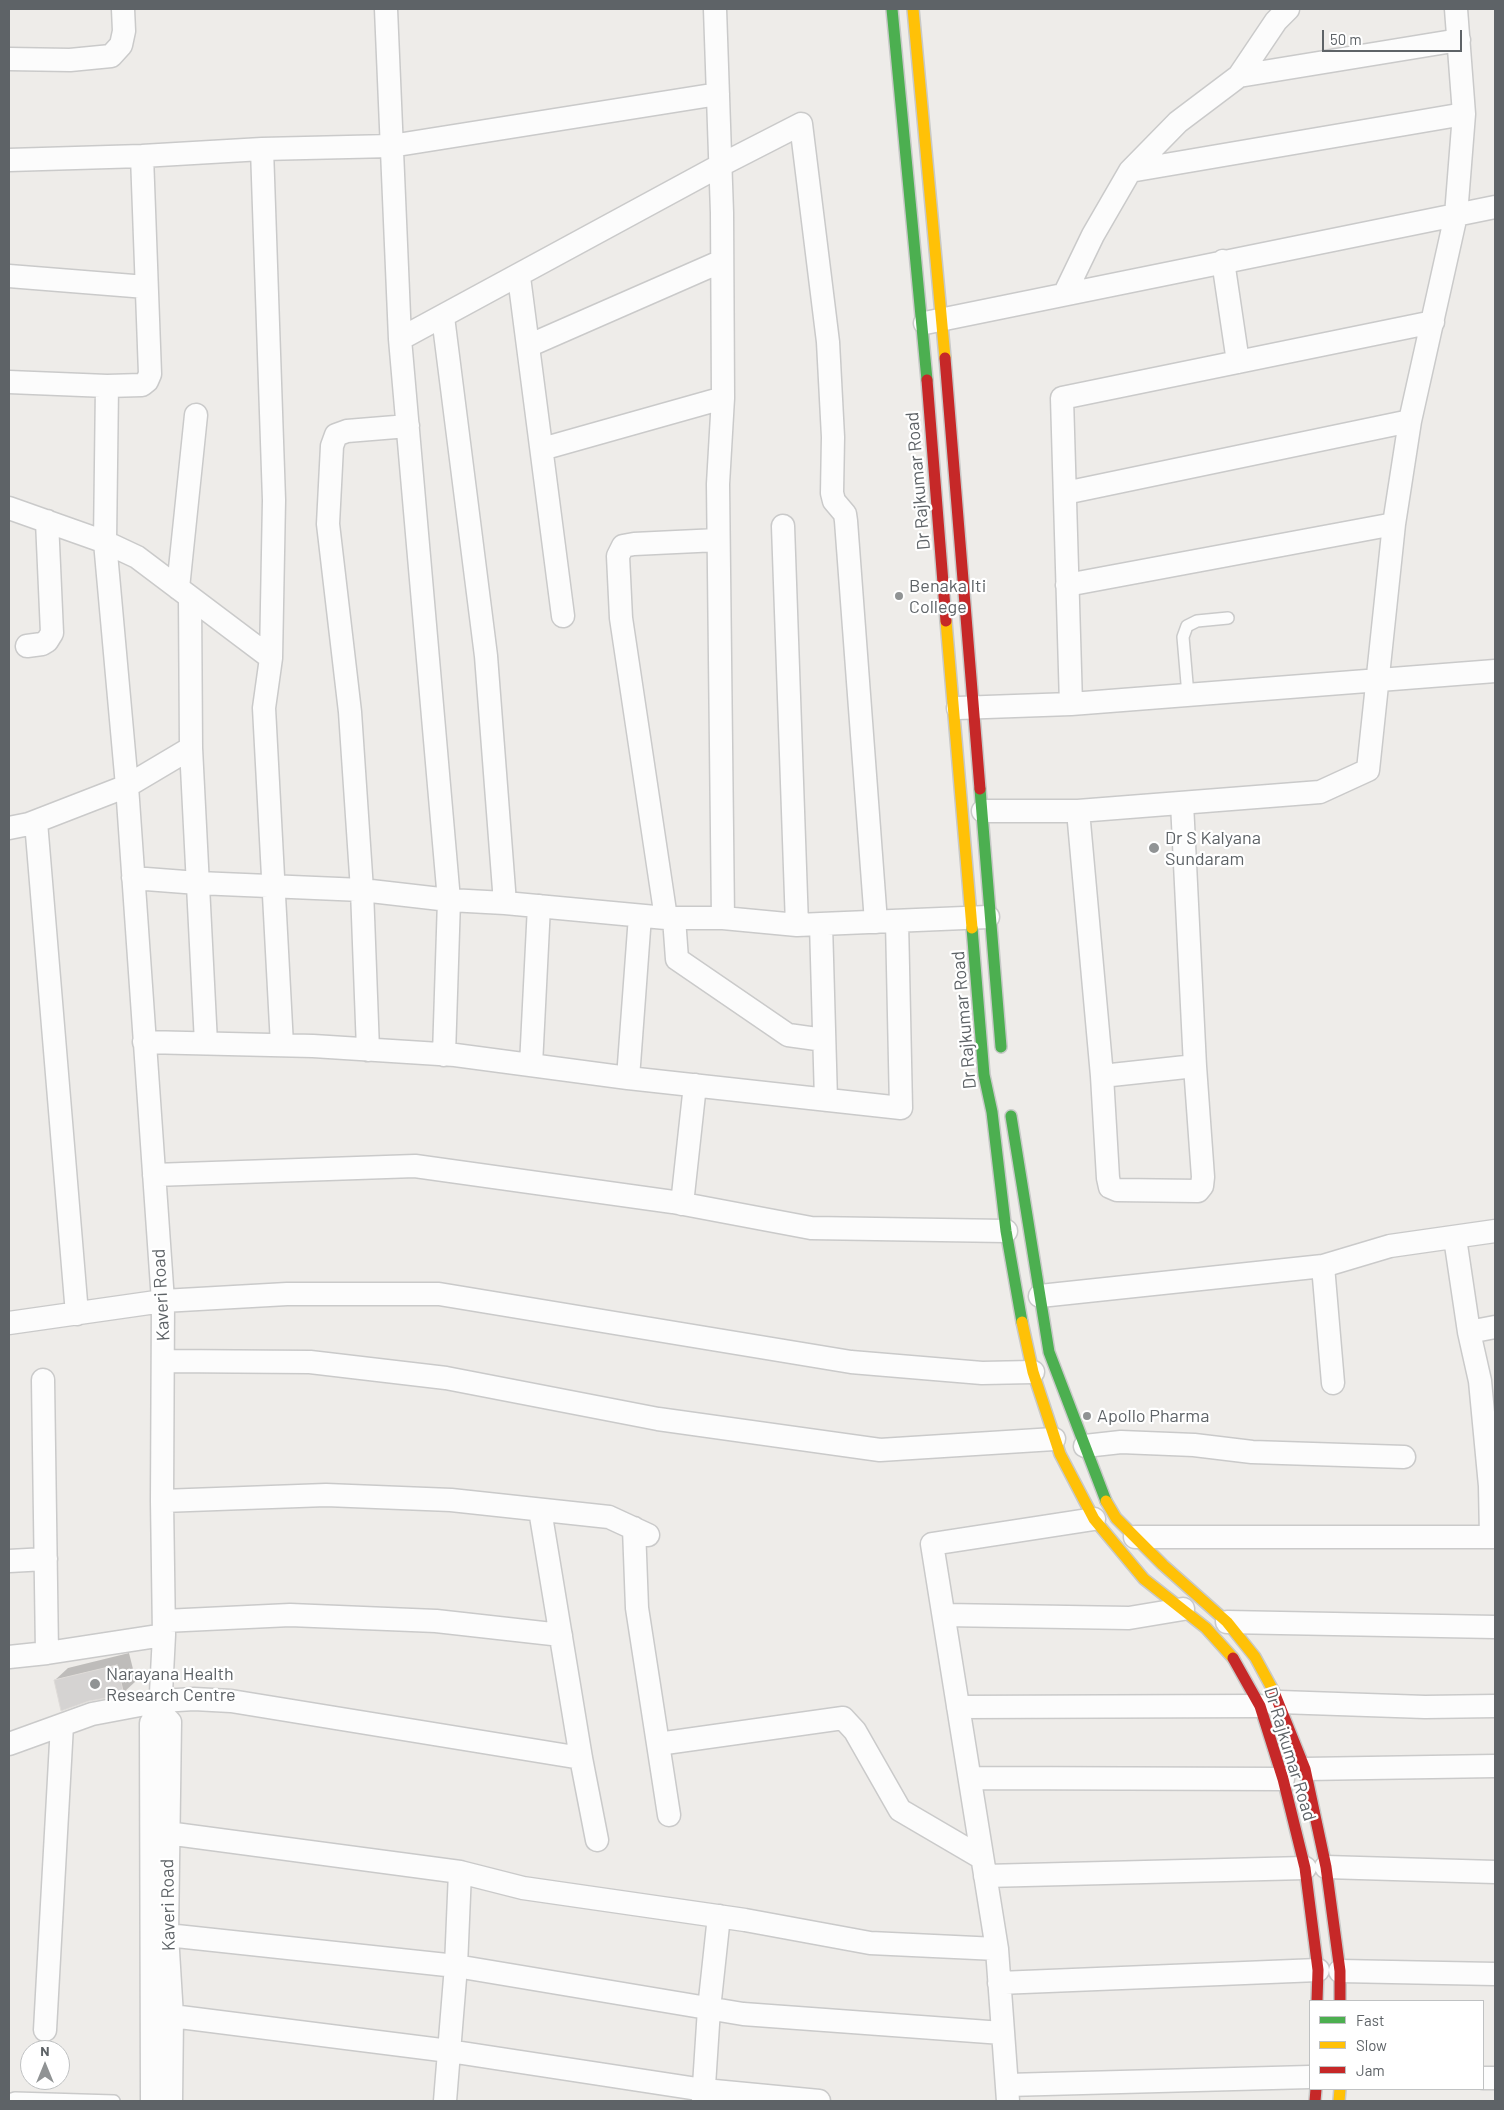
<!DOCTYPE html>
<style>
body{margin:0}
#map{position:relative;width:1504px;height:2110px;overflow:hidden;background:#eeece9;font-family:Barlow,sans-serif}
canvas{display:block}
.frame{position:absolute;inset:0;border:10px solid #5e6367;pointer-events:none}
.legend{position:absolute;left:1309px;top:2000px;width:175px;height:90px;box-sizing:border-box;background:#fff;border:1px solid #bfc1c2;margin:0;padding:6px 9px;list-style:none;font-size:15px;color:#5e6367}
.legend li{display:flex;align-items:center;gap:10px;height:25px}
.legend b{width:25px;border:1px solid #bfc1c2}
.north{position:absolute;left:20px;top:2040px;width:50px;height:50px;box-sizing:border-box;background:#fff;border:1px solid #bfc1c2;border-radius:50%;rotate:0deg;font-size:14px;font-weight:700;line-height:20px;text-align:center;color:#5e6367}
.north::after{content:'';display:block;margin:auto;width:18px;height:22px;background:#909394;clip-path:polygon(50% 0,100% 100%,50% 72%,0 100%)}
.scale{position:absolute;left:1322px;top:30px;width:140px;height:22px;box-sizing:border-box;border:2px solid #5e6367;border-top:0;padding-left:6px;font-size:15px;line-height:18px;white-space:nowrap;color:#5e6367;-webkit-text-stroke:4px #fff;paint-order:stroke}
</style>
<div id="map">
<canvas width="1504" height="2110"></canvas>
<div class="frame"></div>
<ul class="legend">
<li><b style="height:6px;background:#4caf50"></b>Fast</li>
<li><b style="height:6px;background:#ffc107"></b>Slow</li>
<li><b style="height:6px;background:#c62828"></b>Jam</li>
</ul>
<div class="north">N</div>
<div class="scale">50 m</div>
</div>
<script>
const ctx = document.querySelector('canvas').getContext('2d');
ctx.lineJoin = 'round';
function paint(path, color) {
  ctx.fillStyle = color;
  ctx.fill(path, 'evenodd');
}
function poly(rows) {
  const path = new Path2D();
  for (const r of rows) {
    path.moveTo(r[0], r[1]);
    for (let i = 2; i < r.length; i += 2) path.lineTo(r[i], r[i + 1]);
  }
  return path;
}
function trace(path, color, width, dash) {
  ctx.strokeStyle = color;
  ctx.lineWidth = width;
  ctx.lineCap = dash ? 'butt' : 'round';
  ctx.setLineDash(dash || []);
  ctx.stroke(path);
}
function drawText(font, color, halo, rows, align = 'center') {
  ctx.font = font + ' Barlow,sans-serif';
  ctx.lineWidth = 4.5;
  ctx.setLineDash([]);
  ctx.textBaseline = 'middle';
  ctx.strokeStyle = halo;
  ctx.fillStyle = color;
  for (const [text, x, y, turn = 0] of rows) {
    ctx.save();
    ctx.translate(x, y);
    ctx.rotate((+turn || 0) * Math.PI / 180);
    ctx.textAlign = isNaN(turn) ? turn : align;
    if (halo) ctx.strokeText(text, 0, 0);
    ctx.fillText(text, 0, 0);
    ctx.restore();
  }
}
paint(poly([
 [129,1653,136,1681,123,1693,55,1680,68,1668]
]), '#0003');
const building = poly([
 [117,1665,124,1695,89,1701,61,1711,54,1680,117,1665]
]);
paint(building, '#d5d3d2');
trace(building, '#dedbd8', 1);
const lane = poly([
 [1188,695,1183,637,1187,626,1197,621,1228,618],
 [9,2100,15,2098,114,2101]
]);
const street = poly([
 [386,9,400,339,449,900,444,1055],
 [715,9,722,213,723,398,718,484,723,918],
 [9,59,70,60,111,56,121,45,124,31,123,9],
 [1239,76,1459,40],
 [262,149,274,500,271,658,264,708,282,1045],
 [9,160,142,156,262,149,391,146,718,94],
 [1130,171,1464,114],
 [1223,261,1238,362],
 [9,276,146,287],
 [519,277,563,616],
 [1065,293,1093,235,1130,171,1178,122,1239,76,1276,21,1288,9],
 [443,317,486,656,505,903],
 [925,323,1495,207],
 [400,339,721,165,801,124,828,342,833,437,832,493,834,501,845,514,846,521,876,922],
 [528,346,722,261],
 [9,382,107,386,142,385,147,381,150,374,142,156],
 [107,386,105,542,127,786,163,1301,162,1501,164,1635,160,1712,151,1723,152,2101],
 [542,449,723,398],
 [1065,493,1410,421],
 [9,508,105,542,137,557,271,658],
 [783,526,797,925],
 [1067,585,1394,524],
 [178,588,196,415],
 [27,646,42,644,47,641,52,633,47,521],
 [1071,704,1062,398,1433,322],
 [958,708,1071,704,1495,671],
 [191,748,206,1043],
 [983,811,1078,811,1320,792,1368,770,1394,524,1410,421,1456,215,1464,114,1456,9],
 [1078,811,1102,1076,1195,1066,1182,803],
 [36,822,77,1314],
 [9,828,29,824,127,786,191,748,190,597],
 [133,878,198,883,362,890,449,900,505,903,666,918,723,918,797,925,988,917],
 [666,918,621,618,618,556,623,546,634,544,718,540],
 [674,918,677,959,788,1035,824,1040],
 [821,924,826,1100],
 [144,1042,313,1046,455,1055,628,1078,901,1108,897,921],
 [368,1050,362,890,350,712,328,524,332,446,336,435,347,431,408,426],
 [531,1065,539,906],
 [1102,1076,1108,1178,1110,1187,1117,1190,1198,1191,1202,1186,1203,1177,1195,1066],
 [628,1078,640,916],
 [154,1175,415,1166,673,1202,811,1228,1006,1231],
 [682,1204,695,1085],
 [1455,1238,1469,1332,1480,1381,1490,1486,1491,1537],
 [1323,1266,1333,1383],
 [1040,1296,1323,1266,1390,1246,1495,1231],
 [9,1323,163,1301,287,1294,439,1294,851,1362,982,1373,1033,1372],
 [1469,1332,1495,1327],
 [163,1361,310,1362,446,1378,658,1419,880,1450,1054,1439],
 [43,1380,47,1653,164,1635],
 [1085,1446,1121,1442,1194,1445,1252,1452,1404,1457],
 [162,1501,326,1495,451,1500,609,1517,648,1535],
 [540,1510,581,1758,597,1840],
 [634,1528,637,1608,669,1815],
 [1135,1537,1495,1537],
 [9,1561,46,1559],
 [944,1615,1129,1618,1183,1609],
 [164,1621,290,1615,436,1621,561,1635],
 [1227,1622,1495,1627],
 [9,1657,47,1653],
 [1280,1702,1425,1707,1495,1706],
 [958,1707,1260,1706],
 [160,1712,170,1722,167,1935,172,2016,171,2101],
 [9,1744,92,1714,161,1701,194,1699,231,1701,581,1758],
 [658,1744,843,1718,855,1731,900,1810,982,1858],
 [1305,1769,1495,1766],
 [970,1778,1283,1779],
 [167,1833,460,1872,523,1888,745,1920,870,1943,997,1949],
 [1326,1867,1495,1872],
 [985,1876,1305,1868],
 [167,1935,456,1966,743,2014,1002,2033],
 [1340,1971,1495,1974],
 [999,1983,1318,1970],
 [152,2017,172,2016,449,2051,704,2090,819,2101],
 [45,2030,62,1725],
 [1483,2078,1495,2078],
 [1007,2085,1310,2077],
 [445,2101,456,1966,460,1872],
 [703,2101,709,2009,719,1916],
 [1008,2101,997,1949,932,1544,1094,1519]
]);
const fast = poly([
 [892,9,927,380],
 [980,789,1001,1047],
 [972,928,984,1075,992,1112,1006,1231,1022,1322],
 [1011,1116,1049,1352,1106,1501]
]);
const slow = poly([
 [913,9,945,358],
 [946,621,972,928],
 [1022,1322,1033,1372,1060,1454,1094,1519,1144,1579,1206,1628,1233,1658],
 [1106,1501,1116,1518,1163,1565,1227,1622,1255,1657,1274,1692],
 [1339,2101,1340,2089]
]);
const jam = poly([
 [945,358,980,789],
 [927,380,946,621],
 [1233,1658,1260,1706,1283,1779,1305,1868,1318,1970,1317,2001],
 [1274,1692,1305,1769,1326,1867,1340,1971,1340,2001],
 [1315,2101,1316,2089]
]);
trace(lane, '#cacaca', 14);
trace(street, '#cacaca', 25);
trace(fast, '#c8c9c8', 14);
trace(slow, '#c8c9c8', 14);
trace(jam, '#c8c9c8', 14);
trace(lane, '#fcfcfc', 11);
trace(street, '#fcfcfc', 22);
trace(fast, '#4caf50', 11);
trace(slow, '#ffc107', 11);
trace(jam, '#c62828', 11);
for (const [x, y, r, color] of [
 [899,596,5,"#909394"],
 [1154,848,6,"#909394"],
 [1087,1416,5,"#909394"],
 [95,1684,6,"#909394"]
]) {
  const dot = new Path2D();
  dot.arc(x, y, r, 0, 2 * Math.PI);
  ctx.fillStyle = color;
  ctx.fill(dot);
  trace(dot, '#fff', 2);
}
drawText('18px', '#5e6367', '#fff', [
 ["Dr Rajkumar Road",918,481,-95],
 ["Dr Rajkumar Road",964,1020,-95],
 ["Kaveri Road",161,1295,-93],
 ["Dr Rajkumar Road",1290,1754,73],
 ["Kaveri Road",168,1905,-91]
]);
drawText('18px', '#5e6367', '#fff', [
 ["Benaka Iti",909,586],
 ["College",909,607],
 ["Dr S Kalyana",1165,838],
 ["Sundaram",1165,859],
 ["Apollo Pharma",1097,1416],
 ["Narayana Health",106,1674],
 ["Research Centre",106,1695]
], 'left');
</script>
